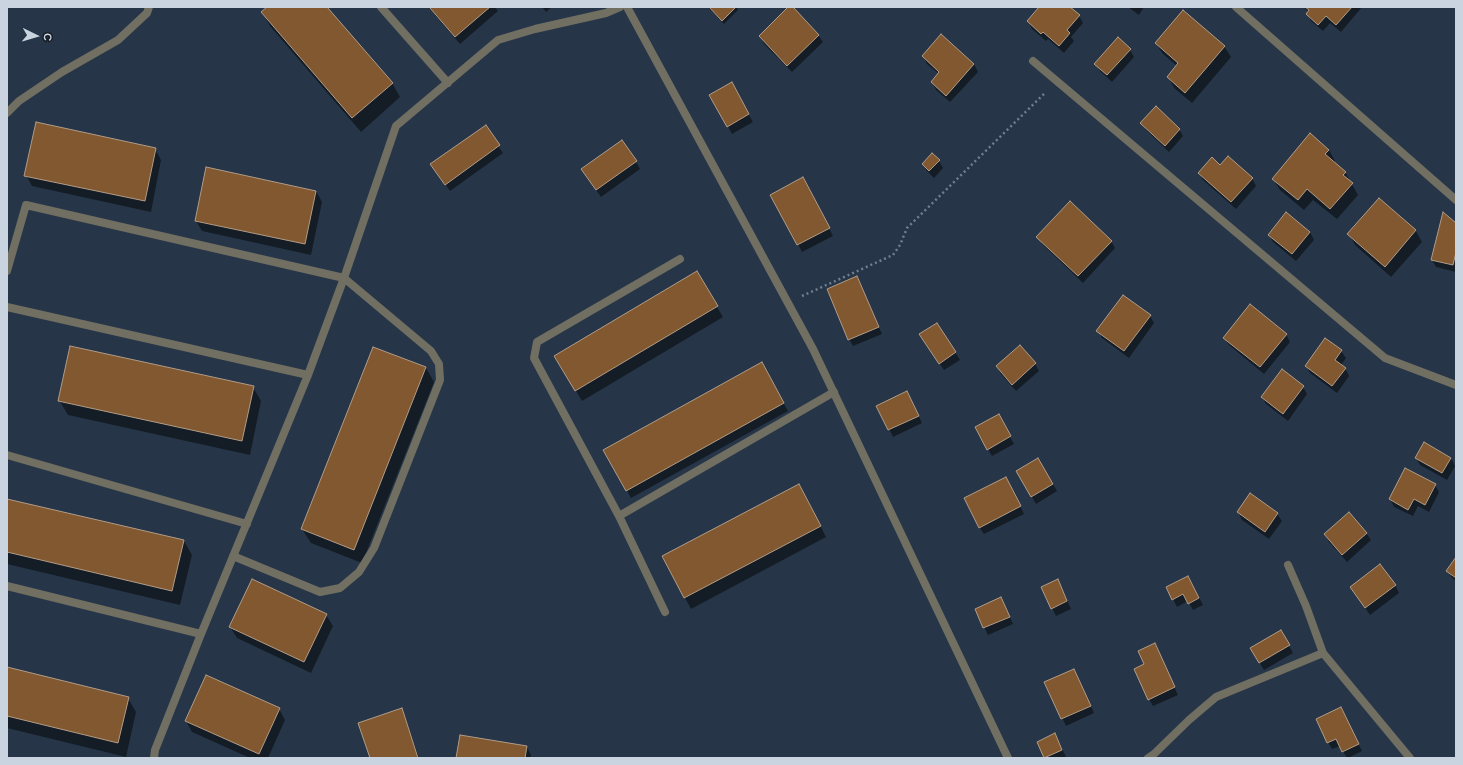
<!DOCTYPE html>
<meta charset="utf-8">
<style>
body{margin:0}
#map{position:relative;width:1463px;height:765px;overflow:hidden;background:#263648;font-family:"DM Sans",sans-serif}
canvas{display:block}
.frame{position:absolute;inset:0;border:8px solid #cad4e0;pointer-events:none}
.north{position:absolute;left:16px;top:16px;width:40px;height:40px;-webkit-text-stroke:3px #161d25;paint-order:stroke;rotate:95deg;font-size:11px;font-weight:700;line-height:16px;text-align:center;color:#cad4e0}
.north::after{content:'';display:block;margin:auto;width:14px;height:18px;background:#cad4e0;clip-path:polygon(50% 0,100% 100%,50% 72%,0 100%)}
</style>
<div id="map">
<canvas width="1463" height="765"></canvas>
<div class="frame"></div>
<div class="north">С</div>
</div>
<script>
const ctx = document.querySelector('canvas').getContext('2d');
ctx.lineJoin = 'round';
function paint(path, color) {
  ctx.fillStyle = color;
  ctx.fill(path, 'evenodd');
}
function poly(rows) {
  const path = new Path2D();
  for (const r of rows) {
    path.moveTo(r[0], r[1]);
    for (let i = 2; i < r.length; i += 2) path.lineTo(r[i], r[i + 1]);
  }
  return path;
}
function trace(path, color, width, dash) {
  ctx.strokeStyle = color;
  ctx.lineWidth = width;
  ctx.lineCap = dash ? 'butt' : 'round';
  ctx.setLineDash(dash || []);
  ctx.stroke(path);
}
paint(poly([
 [268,7,326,7,392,83,400,97,361,132,270,26,262,12],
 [433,7,495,7,498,11,460,44,436,16,431,9],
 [542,7,552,7,546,12],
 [708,7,737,7,738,10,724,24],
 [790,7,818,35,823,42,792,72,764,44,760,36],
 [1040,7,1068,7,1079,16,1083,23,1071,37,1074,41,1064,53,1048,39,1046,41,1032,29,1028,21],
 [1128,7,1144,7,1139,15],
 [1304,7,1362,7,1341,32,1330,23,1323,31,1311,21,1307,14,1308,12],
 [1156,44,1224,46,1231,57,1192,103,1174,88,1168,77,1177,66,1163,54],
 [1130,50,1134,57,1112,82,1100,71,1096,64],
 [923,56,974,64,978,72,950,102,936,90,932,82,939,74,927,64],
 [731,84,753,122,732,134,711,95],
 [1141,123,1179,129,1183,136,1169,152,1146,130],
 [485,126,503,153,450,191,436,171],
 [155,149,161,160,151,212,32,186,26,175],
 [1329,150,1335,161,1333,163,1345,172,1358,195,1337,219,1313,200,1304,210,1280,190,1273,179],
 [932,154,939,161,943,168,934,178,927,171,923,164],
 [636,162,640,169,601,197,587,177],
 [1220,167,1252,178,1256,186,1236,209,1203,180,1199,173],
 [807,186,833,236,802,252,772,195],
 [316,191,322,202,311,255,202,231,196,221],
 [1379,199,1416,231,1422,242,1391,277,1355,245,1349,234],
 [1456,224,1456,272,1436,267,1432,260],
 [1310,232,1314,240,1296,261,1273,242,1269,235],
 [1038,237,1111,241,1115,248,1083,283,1042,244],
 [696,272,723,317,582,401,555,356],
 [857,277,882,334,853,346,849,339],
 [1150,316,1154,323,1129,358,1102,338,1098,331],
 [937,324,960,360,944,370,925,342],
 [1286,334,1290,342,1264,374,1229,345,1224,338],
 [1326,339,1341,351,1346,358,1341,365,1345,368,1349,376,1337,393,1310,373,1306,366],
 [1020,347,1035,364,1039,371,1016,391,1001,374,997,367],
 [374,348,426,368,434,382,362,563,311,543,302,529],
 [761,364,788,411,631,498,605,450],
 [1282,371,1303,387,1307,394,1288,421,1266,404,1262,397],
 [253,387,261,401,250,455,68,415,59,400],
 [911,399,922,423,893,437,878,406],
 [998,416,1014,444,992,456,976,428],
 [1416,458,1451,458,1455,466,1447,480,1420,465],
 [1038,459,1057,491,1036,504,1017,471],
 [1010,485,1024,514,984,534,979,527],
 [1435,485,1439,492,1429,512,1418,506,1413,516,1394,507,1390,499],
 [1250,495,1277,514,1282,521,1269,539,1242,520,1238,512],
 [805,496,826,537,691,609,663,557],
 [7,500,184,541,192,555,180,605,7,564],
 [1366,533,1371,540,1347,562,1329,542,1325,534],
 [1456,559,1456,581,1452,578,1448,571],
 [1192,584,1203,605,1193,610,1188,601,1177,607,1173,599],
 [1395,585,1399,593,1370,615,1351,588],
 [1061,588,1071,609,1056,616,1052,608],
 [1004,605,1013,624,988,635,976,609],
 [326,615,333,626,311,673,237,638,230,627],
 [1281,631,1293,653,1264,670,1251,648],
 [1158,652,1178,695,1153,706,1149,699,1146,665],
 [7,668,128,698,136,712,126,757,7,728],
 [1077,677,1094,713,1066,726,1046,683],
 [279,709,285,720,268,758,250,758,192,732,186,721],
 [401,710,405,717,419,758,371,758],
 [1344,716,1362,751,1348,758,1347,758,1340,746,1332,749,1328,742],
 [1055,734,1066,757,1045,758,1038,742],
 [527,747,531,755,530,758,457,758]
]), '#0007');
const building = poly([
 [267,7,327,7,393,83,352,118,261,12,267,7],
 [432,7,490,7,455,37,430,8,432,7],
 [709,7,736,7,722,21,709,7],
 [788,7,793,7,819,35,787,66,759,36,788,7],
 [1039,7,1070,7,1080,15,1067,30,1070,33,1059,46,1043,32,1041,34,1027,21,1039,7],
 [1305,7,1352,7,1336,25,1326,16,1318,25,1306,14,1309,10,1305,7],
 [1183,10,1225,46,1185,93,1167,77,1178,63,1155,43,1183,10],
 [941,34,974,64,946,96,931,82,939,72,922,56,941,34],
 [1118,37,1131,49,1107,75,1094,64,1118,37],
 [732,82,749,114,727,127,709,95,732,82],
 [1156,106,1180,129,1165,146,1140,123,1156,106],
 [36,122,156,148,145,201,24,176,36,122],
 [486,125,500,145,445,185,430,164,486,125],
 [1310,133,1329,150,1325,154,1346,172,1343,175,1353,183,1330,209,1307,189,1298,200,1272,179,1310,133],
 [622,140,637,161,596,190,581,169,622,140],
 [932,153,940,160,929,171,922,164,932,153],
 [1228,156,1253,178,1231,202,1198,173,1212,157,1220,165,1228,156],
 [206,167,316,191,305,244,195,221,206,167],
 [803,177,830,228,797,245,770,195,803,177],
 [1379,198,1416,230,1385,267,1347,234,1379,198],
 [1070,201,1112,241,1078,276,1036,237,1070,201],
 [1286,212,1310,232,1292,254,1268,235,1286,212],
 [1443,212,1456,223,1456,252,1453,265,1431,260,1443,212],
 [697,271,718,306,575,391,554,356,697,271],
 [857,276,879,327,848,340,827,289,857,276],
 [1123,295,1151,315,1124,351,1096,331,1123,295],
 [1250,304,1287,334,1260,367,1223,338,1250,304],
 [937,323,956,352,939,364,919,334,937,323],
 [1325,338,1342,350,1335,360,1346,368,1332,386,1305,366,1325,338],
 [1020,345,1036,363,1012,385,996,366,1020,345],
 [70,346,254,386,242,441,58,401,70,346],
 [373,347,426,367,354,550,301,529,373,347],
 [762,362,784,403,626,491,603,450,762,362],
 [1282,369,1304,386,1283,414,1261,397,1282,369],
 [907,391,919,416,888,430,876,406,907,391],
 [999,414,1011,436,987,450,975,427,999,414],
 [1424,442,1451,458,1442,473,1415,458,1424,442],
 [1038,458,1053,484,1031,497,1016,471,1038,458],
 [1405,468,1436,484,1425,505,1414,499,1408,510,1389,499,1405,468],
 [1006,477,1021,506,979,528,964,498,1006,477],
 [799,484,821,526,684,598,662,556,799,484],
 [1250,493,1278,513,1265,532,1237,512,1250,493],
 [7,499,184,540,172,591,7,552,7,499],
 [1349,512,1367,533,1342,555,1324,534,1349,512],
 [1456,557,1456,578,1446,571,1456,557],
 [1380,564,1396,585,1365,608,1350,587,1380,564],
 [1188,576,1199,598,1188,604,1183,594,1172,600,1166,587,1188,576],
 [252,579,327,614,304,662,229,627,252,579],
 [1058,579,1067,601,1051,609,1041,587,1058,579],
 [1001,597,1010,617,983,628,975,609,1001,597],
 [1281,630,1290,645,1259,663,1250,648,1281,630],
 [1155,643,1175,687,1148,700,1134,669,1144,664,1138,651,1155,643],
 [7,667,129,697,118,743,7,716,7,667],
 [1074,669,1091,706,1061,719,1044,682,1074,669],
 [206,675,280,708,259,754,185,721,206,675],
 [1341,707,1359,744,1342,752,1336,739,1327,743,1316,719,1341,707],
 [402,708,418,758,370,758,358,723,402,708],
 [1055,733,1062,750,1044,758,1037,742,1055,733],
 [460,735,527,746,525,758,456,758,460,735]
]);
paint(building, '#81582f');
trace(building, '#b29c87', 1);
trace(poly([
 [802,296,893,255,900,245,907,228,1046,92]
]), '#717e8d', 2.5, [2, 3]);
trace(poly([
 [381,7,448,83],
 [1236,7,1456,200],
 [1033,61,1385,358,1456,385],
 [680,259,537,342,534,358,619,516,834,392],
 [7,271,26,205,344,278,431,351,439,364,440,380,374,548,359,572,340,588,320,592,233,556],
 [7,307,308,375],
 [7,455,247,524],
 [619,516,665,612],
 [1288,565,1306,606,1323,653],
 [7,586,201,634],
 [154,758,155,750,201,634,308,375,344,278,396,126,498,40,535,29,606,13,620,7],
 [1148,758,1154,754,1189,720,1216,697,1323,653,1410,758]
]), '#716e62', 8);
trace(poly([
 [627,7,813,349,1008,758],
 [7,113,19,101,62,72,118,40,147,13,149,7]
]), '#716e62', 8);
</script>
